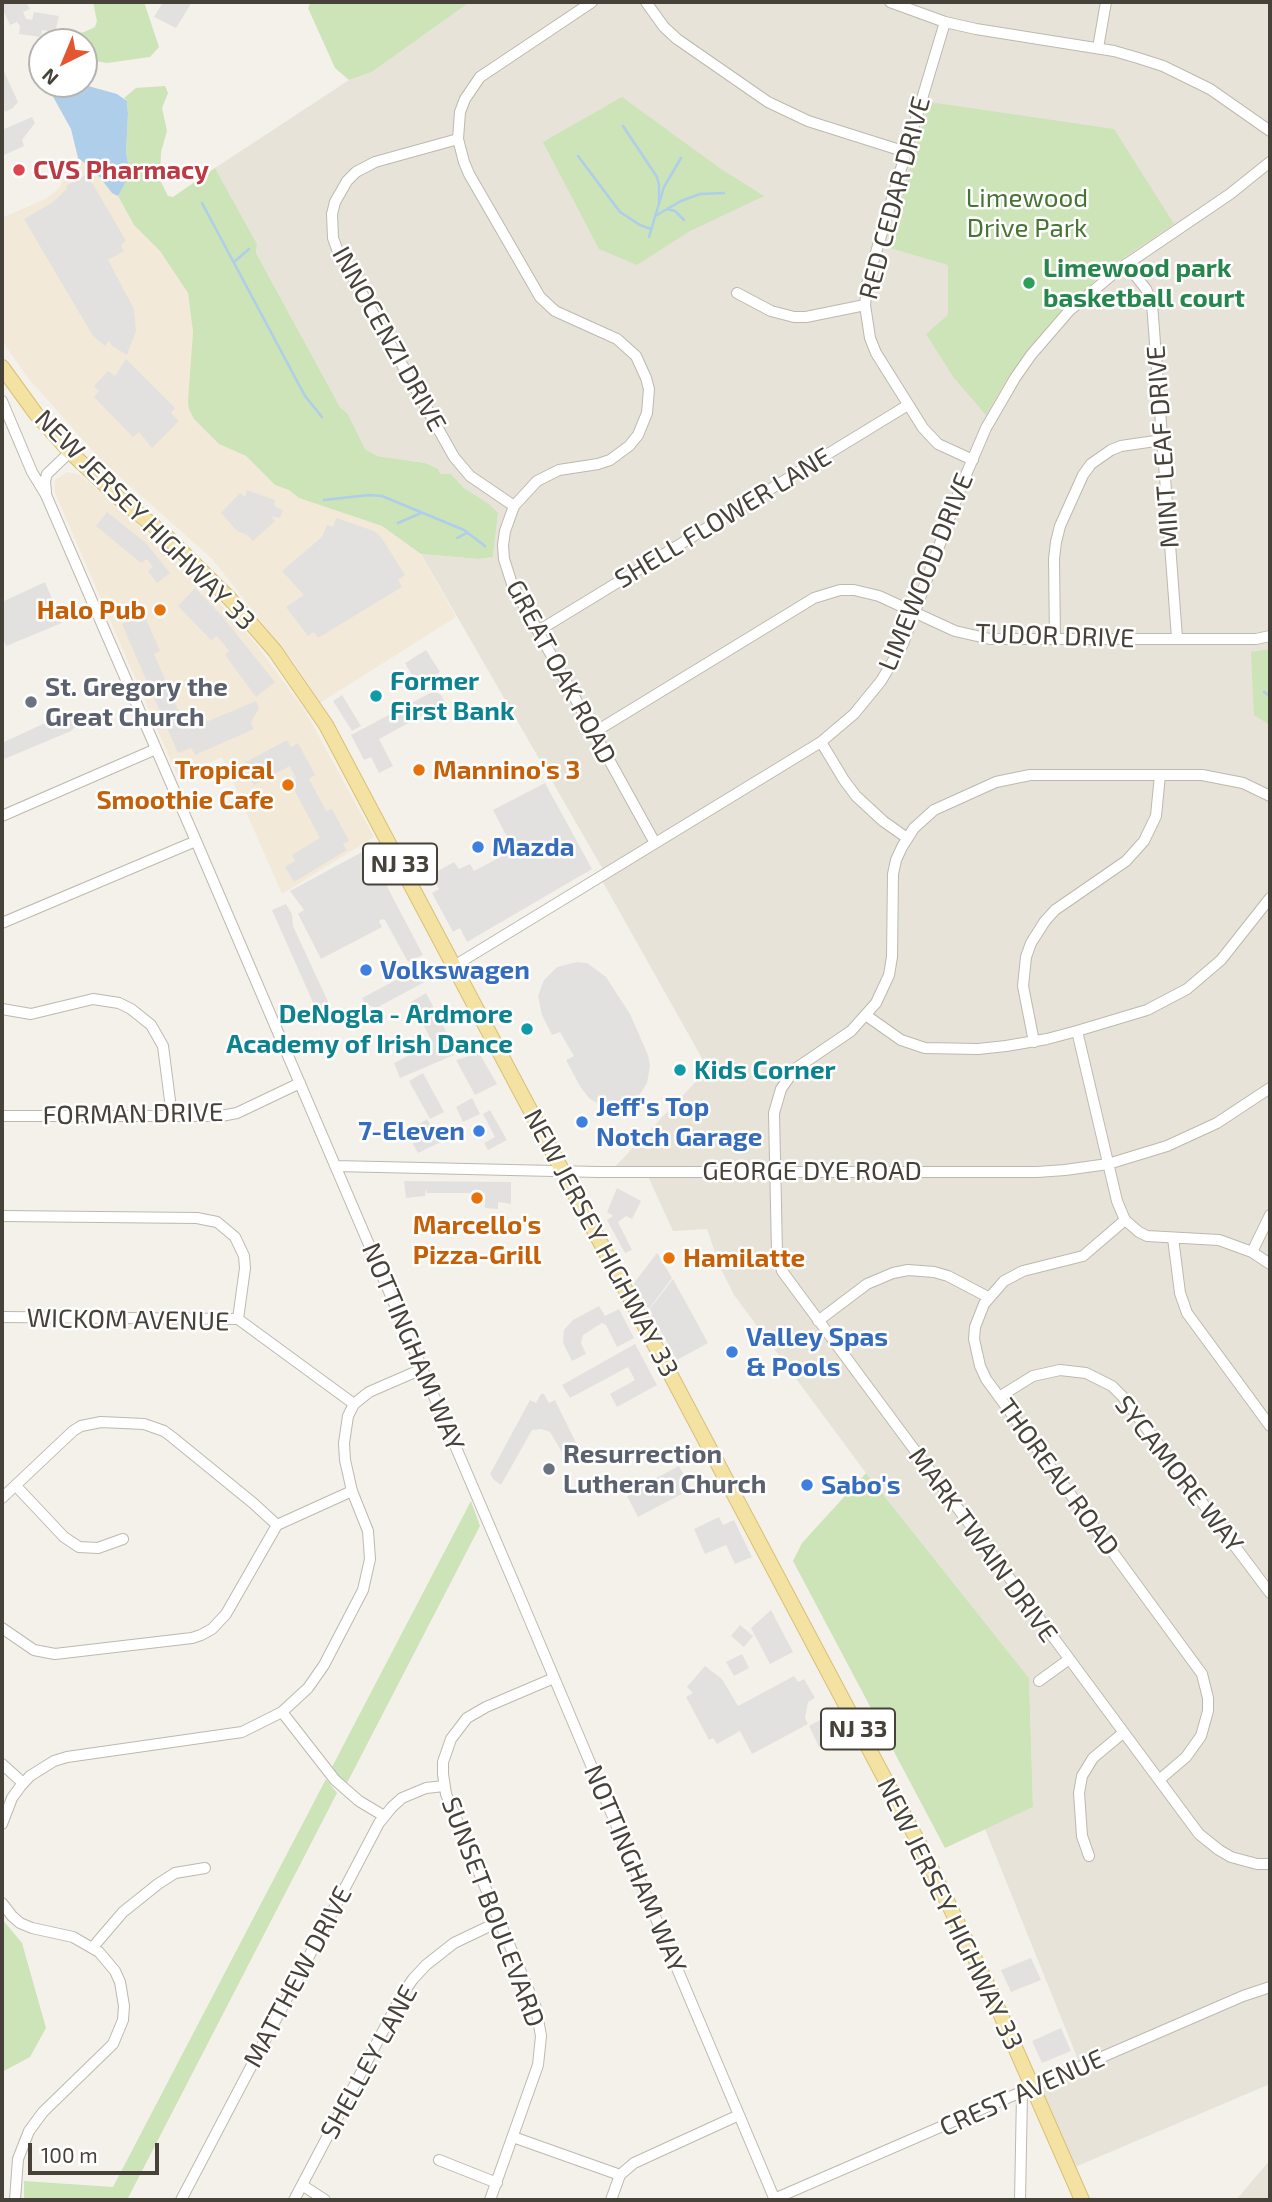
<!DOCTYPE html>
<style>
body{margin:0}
#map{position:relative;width:1272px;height:2202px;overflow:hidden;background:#f4f1eb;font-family:"Exo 2",sans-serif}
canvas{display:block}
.frame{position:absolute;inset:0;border:4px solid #474239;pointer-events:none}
.north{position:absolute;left:28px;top:28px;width:70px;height:70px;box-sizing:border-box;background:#fff;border:2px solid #b5b3b0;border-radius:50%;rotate:223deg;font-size:19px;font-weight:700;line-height:28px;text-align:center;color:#474239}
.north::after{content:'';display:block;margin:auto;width:24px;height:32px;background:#e45631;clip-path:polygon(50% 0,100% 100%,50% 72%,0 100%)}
.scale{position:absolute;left:28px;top:2143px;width:131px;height:32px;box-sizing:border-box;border:4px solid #474239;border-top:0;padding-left:9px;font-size:21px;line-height:24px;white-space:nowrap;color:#474239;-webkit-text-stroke:5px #fff;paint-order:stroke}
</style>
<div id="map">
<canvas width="1272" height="2202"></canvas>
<div class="frame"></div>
<div class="north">N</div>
<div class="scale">100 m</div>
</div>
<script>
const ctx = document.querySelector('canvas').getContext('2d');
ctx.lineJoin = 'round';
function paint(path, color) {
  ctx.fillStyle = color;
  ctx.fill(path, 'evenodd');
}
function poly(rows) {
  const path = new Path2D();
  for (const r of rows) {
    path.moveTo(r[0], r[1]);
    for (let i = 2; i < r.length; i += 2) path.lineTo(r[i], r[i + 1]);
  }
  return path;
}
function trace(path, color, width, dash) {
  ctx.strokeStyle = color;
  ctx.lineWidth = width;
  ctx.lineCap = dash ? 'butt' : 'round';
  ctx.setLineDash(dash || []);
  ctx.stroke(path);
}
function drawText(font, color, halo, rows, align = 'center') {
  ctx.font = font + ' "Exo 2",sans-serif';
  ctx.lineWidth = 5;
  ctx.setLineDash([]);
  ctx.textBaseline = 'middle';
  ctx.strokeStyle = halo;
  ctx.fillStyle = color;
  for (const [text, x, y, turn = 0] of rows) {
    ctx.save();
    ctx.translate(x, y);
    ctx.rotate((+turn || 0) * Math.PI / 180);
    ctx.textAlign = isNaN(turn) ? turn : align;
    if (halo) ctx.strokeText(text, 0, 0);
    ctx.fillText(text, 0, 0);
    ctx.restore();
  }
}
paint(poly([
 [470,2,1270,2,1270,2084,1068,2170,1033,2088,1081,2067,985,1829,1033,1807,1029,1678,866,1473,734,1295,720,1267,707,1229,673,1231,646,1172,610,1172,708,1069,600,877,605,873,421,554,479,559,493,557,498,513,464,488,451,474,440,475,425,463,377,456,365,449,348,414,340,407,256,253,257,244,215,168,349,80,372,72],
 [1270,2160,1270,2200,1236,2200]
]), '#e7e3d9');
paint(poly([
 [78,158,94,170,112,193,118,196,134,225,160,251,188,293,193,332,189,409,219,444,246,456,275,485,289,490,299,498,382,526,421,554,456,617,320,703,294,663,212,559,101,460,28,378,2,341,2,218,47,198,60,187,69,164],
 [67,472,80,475,170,553,205,586,256,644,305,711,374,837,282,894,222,757,178,777,55,493,55,480]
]), '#f3e9d8');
paint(poly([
 [93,2,144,2,159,47,150,57,107,63,84,59,84,42,59,42,61,37,84,32,95,27,97,21],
 [311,2,470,2,372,72,349,80,335,68,308,8],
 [165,86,168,93,162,108,167,131,161,152,160,180,168,196,173,197,215,168,257,244,256,253,340,407,348,414,365,449,377,456,425,463,438,469,440,474,451,474,464,488,490,505,498,513,493,557,479,559,421,554,382,526,299,498,289,490,275,485,246,456,219,444,194,419,189,409,188,402,193,332,188,293,160,251,134,225,118,196,129,167,126,153,128,114,127,101,124,98,136,88],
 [622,97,721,169,764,196,690,231,637,265,599,249,543,142],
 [929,102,1114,129,1174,224,1110,267,1063,310,1024,355,1004,384,986,415,954,378,926,334,948,315,948,265,887,247],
 [1270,649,1270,725,1254,715,1251,652],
 [866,1473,1029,1678,1033,1807,945,1848,793,1561,802,1543],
 [471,1501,480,1526,346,1785,332,1767],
 [326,1779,337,1793,127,2200,24,2198,24,2181,113,2187],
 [2,1919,22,1943,46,2028,30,2057,2,2072]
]), '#cde3b8');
paint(poly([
 [2,2,26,2,30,9,23,12,26,19,32,20,34,12,59,16,55,32,42,30,41,37,19,34,20,26,17,22,10,25,2,8],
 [163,2,192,2,176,28,154,17],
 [2,67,18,102,13,108,5,112,2,103],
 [32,117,35,123,22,140,24,146,2,156,2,130],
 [87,174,126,241,121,245,124,251,108,260,134,309,136,331,127,355,112,346,109,341,105,346,93,336,24,219,53,202,67,189,66,186],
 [126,359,175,408,171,413,179,421,152,448,139,432,133,437,94,397,99,391,94,386,108,371,115,376],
 [247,490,275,500,274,506,283,510,280,518,271,516,275,521,253,541,247,535,237,531,221,513,240,493,245,497],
 [107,512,146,543,170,573,157,583,148,571,153,567,147,559,141,563,96,526],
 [336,518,374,531,381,537,405,575,398,580,402,587,318,638,314,632,308,636,286,607,304,595,282,571,322,537,327,525,333,527],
 [45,582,62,623,6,646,4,641,2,642,2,602],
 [195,588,221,615,275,682,256,697,225,655,229,651,217,636,211,640,178,606],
 [143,612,160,651,154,654,187,730,256,701,259,708,251,722,254,729,195,755,191,748,178,753,122,624],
 [426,650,440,672,418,686,405,663],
 [434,691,441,695,449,709,434,716,431,711,379,739,393,766,379,773,371,757,364,760,351,735],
 [342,695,361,726,352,731,333,701],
 [65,712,76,726,71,731,2,760,2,743,60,716],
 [287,740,291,747,298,743,315,775,309,779,326,811,332,809,349,841,343,844,347,850,294,882,285,867,295,861,292,855,320,838,290,782,296,778,290,766,254,785,242,764],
 [545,783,592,869,467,942,460,928,453,932,432,893,439,889,431,875,454,862,459,869,470,864,474,871,514,850,493,810],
 [362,852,375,878,381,875,423,955,408,962,385,920,382,919,379,921,382,927,321,959,298,914,304,910,290,891],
 [286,904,292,914,293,926,336,1019,323,1025,272,910],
 [577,962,587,963,606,977,630,1014,648,1055,650,1066,647,1083,638,1097,625,1104,609,1106,599,1104,590,1099,581,1088,566,1060,574,1056,560,1032,552,1035,542,1015,538,996,544,980,557,967],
 [413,971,432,978,376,1008,365,1004,362,998],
 [426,993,446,1031,440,1035,454,1055,400,1078,394,1063,433,1043,411,1002],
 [479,1053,497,1084,475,1095,456,1060],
 [423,1073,444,1112,430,1119,409,1081],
 [472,1098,480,1114,463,1122,456,1107],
 [490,1110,507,1140,488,1150,484,1143,495,1137,483,1114],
 [427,1119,431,1126,443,1132,447,1139,418,1153,406,1132],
 [404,1181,511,1182,511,1204,498,1202,498,1209,485,1208,485,1193,427,1193,426,1189,425,1196,406,1198],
 [617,1188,641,1201,632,1219,626,1216,618,1222,632,1250,625,1253,607,1220,613,1216,607,1212],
 [657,1253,672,1278,649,1309,634,1283],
 [673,1279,708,1343,677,1360,649,1310],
 [599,1306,605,1316,619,1309,634,1338,617,1347,606,1325,602,1323,583,1335,581,1343,586,1354,572,1361,563,1343,564,1330,573,1320],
 [635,1344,657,1385,617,1407,610,1394,635,1380,628,1367,570,1398,562,1385],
 [541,1394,544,1394,549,1403,555,1400,580,1451,565,1457,550,1432,541,1429,532,1430,501,1485,494,1480,490,1474,530,1400,536,1403],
 [679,1466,691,1489,638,1517,626,1494],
 [719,1517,723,1525,734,1520,752,1557,735,1564,726,1545,705,1554,694,1529],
 [771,1610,793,1652,770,1664,751,1628],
 [740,1625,753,1636,744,1647,731,1636],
 [742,1654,749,1668,734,1676,726,1662],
 [705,1666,722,1679,738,1706,794,1676,798,1682,804,1679,815,1698,808,1702,805,1718,808,1724,752,1754,740,1731,717,1744,713,1738,709,1740,686,1697,693,1693,687,1687],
 [824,1718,835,1739,819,1747,809,1726],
 [1031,1958,1041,1980,1011,1992,1001,1970],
 [1061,2028,1071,2051,1042,2063,1032,2041]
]), '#e3e1df');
paint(poly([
 [46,84,81,84,117,94,127,101,128,114,126,153,129,167,127,179,118,196,112,193,94,170,78,158,71,129]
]), '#aeceea');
trace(poly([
 [623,126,657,177,659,185,659,202],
 [578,156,620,212,640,225,651,229],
 [202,203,305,396,322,417],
 [667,209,675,211,684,220],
 [655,216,681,201,700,194,724,193],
 [649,237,664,187,681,158],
 [234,262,249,249],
 [324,500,369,495,382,496,464,530,485,546],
 [398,523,421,513],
 [457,538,467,533],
 [1264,692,1270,696]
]), '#aeceea', 2.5);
const minor = poly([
 [592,2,480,77,465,99,460,112,458,139,464,162,469,174,540,297,555,311,617,339,636,356,646,378,649,389,647,413,638,435,629,446,610,460,598,464,559,470,537,481,514,506,505,531,503,545,504,559,512,584,655,843],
 [646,2,664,27,677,39,768,102,808,121,906,152],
 [890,2,945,22,976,29,1114,51,1138,58,1163,66,1210,89,1270,131],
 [945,22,868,279,865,305,870,338,876,353,923,428,938,444,973,460],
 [1098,48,1106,2],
 [458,139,375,162,356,172,347,181,335,202,332,214,333,238,337,249,454,457,470,476,514,506],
 [1126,264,1146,289,1152,303,1177,638],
 [737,293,771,311,794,317,806,317,865,305],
 [2,401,32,472,46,495,196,841,517,1590,775,2200],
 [46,492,45,481,47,474,70,452],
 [538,631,908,405],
 [1055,639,1054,559,1056,542,1060,526,1083,475,1091,464,1111,450,1121,446,1162,440],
 [593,733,814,598,840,590,854,590,879,596,955,631,990,639,1256,639,1270,636],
 [821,742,844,780,856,796,883,821,907,838],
 [1270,796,1243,783,1202,775,1030,775,996,782,934,810,914,828,902,847,896,860,893,874,892,957,889,975,876,1003,851,1031,795,1069,781,1089,774,1113,777,1252,782,1271,1199,1834,1219,1850,1231,1857,1257,1864,1270,1864],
 [2,816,156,749],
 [2,923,196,841],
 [454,966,821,742,854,714,881,681,903,644,962,484,986,428,1015,378,1031,355,1069,311,1118,270,1230,194,1270,162],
 [2,1009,31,1014,93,999,119,1003,131,1009,151,1025,163,1046,172,1116],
 [867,1016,901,1040,925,1048,978,1049,1006,1046,1047,1039,1077,1031,1147,1010,1187,989,1221,960,1270,898],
 [1077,1031,1117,1201,1125,1220,1139,1232,1147,1236,1219,1240,1252,1252,1270,1264],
 [1034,1042,1023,986,1026,957,1031,943,1045,921,1055,910,1126,861,1144,841,1156,816,1160,775],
 [2,1116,221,1116,237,1113,300,1083],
 [335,1166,598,1172,1037,1172,1065,1170,1108,1164,1167,1146,1217,1123,1270,1088],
 [2,1216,197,1218,217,1222,235,1237,244,1256,245,1268,238,1319],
 [1125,1220,1083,1256,1023,1271,1004,1281,984,1304,975,1327,974,1339,980,1366,986,1379,1202,1674,1208,1698,1208,1711,1201,1736,1186,1757,1159,1780],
 [1173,1238,1180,1293,1187,1313,1270,1426],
 [1252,1252,1270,1215],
 [2,1317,238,1319,354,1404],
 [818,1321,867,1284,893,1273,908,1270,934,1272,948,1276,988,1297],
 [999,1397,1033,1376,1060,1370,1086,1373,1112,1386,1123,1397,1270,1593],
 [16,1486,64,1537,79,1547,98,1548,123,1539],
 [2,1498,73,1431,81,1426,101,1422,144,1424,164,1431,172,1437,253,1503,277,1525],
 [2,1628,34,1650,55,1654,192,1638,201,1635,212,1629,226,1614,277,1525,352,1491],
 [1039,1681,1068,1660],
 [282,1712,335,1780,359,1801,384,1816],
 [2,1764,23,1783],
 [2,1824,12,1798,20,1787,30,1776,54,1761,67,1757,242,1732,282,1712,308,1688,324,1665,363,1590,370,1559,368,1531,352,1491,345,1460,344,1443,348,1416,354,1404,369,1392,422,1369],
 [1089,1856,1082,1836,1079,1793,1082,1776,1093,1758,1123,1733],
 [2,1903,12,1916,20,1923,32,1928,73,1937,99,1952,115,1971,120,1982,124,2006,123,2020,113,2044,43,2112,29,2131,18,2159,15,2200],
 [93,1947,123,1912,158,1884,175,1873,205,1868],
 [513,2137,620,2175],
 [439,2160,497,2183],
 [302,2185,325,2200],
 [774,2199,1243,1996,1270,1987],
 [181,2200,379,1823,392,1807,402,1798,426,1788,444,1786],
 [294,2200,402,1995,413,1979,426,1965,454,1943,500,1921],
 [490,2200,538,2065,541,2036,536,2008,446,1794,443,1774,443,1762,451,1739,467,1718,486,1707,554,1678],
 [611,2200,620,2175,634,2163,739,2115],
 [1020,2200,1022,2093]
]);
const major = poly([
 [2,367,36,414,70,452,119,498,166,536,230,599,275,651,326,725,921,1847,989,1988,1082,2200]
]);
trace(minor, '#beb9ae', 12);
trace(major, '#d8c074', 16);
trace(minor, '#fff', 10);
trace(major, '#f4e2a3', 14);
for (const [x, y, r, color] of [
 [19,170,7,"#e0444e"],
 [1029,283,7,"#2e9e5b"],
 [160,610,7,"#e8710a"],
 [376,696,7,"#0f9aa8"],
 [31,702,7,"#6b7280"],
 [419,770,7,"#e8710a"],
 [288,785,7,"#e8710a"],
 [478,847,7,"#3f7fe0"],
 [366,970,7,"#3f7fe0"],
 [527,1029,7,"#0f9aa8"],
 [680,1070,7,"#0f9aa8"],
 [582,1122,7,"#3f7fe0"],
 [479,1131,7,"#3f7fe0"],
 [477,1198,7,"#e8710a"],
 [669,1258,7,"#e8710a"],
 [732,1352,7,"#3f7fe0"],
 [549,1469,7,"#6b7280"],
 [807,1485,7,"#3f7fe0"]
]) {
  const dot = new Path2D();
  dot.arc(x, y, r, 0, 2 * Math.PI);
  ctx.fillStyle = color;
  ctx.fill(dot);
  trace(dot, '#fff', 2.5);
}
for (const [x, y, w] of [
 [400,864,74],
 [858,1729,74]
]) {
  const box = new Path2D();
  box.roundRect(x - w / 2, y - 20.5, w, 41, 5);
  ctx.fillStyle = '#fff';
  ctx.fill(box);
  trace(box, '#474239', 2);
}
drawText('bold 24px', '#474239', null, [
 ["NJ 33",400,864],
 ["NJ 33",858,1729]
]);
drawText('bold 26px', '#be3a42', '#fff', [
 ["CVS Pharmacy",33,170]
], 'left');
drawText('26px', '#474239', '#fff', [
 ["RED CEDAR DRIVE",895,198,-75],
 ["INNOCENZI DRIVE",389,339,61],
 ["MINT LEAF DRIVE",1163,447,-94],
 ["SHELL FLOWER LANE",723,518,-31],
 ["NEW JERSEY HIGHWAY 33",145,520,45],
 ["LIMEWOOD DRIVE",926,572,-68],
 ["TUDOR DRIVE",1055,636,2],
 ["GREAT OAK ROAD",561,672,62],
 ["FORMAN DRIVE",133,1114,-1],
 ["GEORGE DYE ROAD",812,1171],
 ["NEW JERSEY HIGHWAY 33",601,1243,62],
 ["WICKOM AVENUE",128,1320,1],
 ["NOTTINGHAM WAY",413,1347,67],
 ["SYCAMORE WAY",1179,1474,52],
 ["THOREAU ROAD",1058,1477,54],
 ["MARK TWAIN DRIVE",983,1545,54],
 ["NOTTINGHAM WAY",635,1869,67],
 ["SUNSET BOULEVARD",493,1912,69],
 ["NEW JERSEY HIGHWAY 33",950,1914,64],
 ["MATTHEW DRIVE",298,1977,-62],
 ["SHELLEY LANE",369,2062,-61],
 ["CREST AVENUE",1022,2093,-24]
]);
drawText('26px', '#477432', '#fff', [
 ["Limewood",1027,198],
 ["Drive Park",1027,228]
]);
drawText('bold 26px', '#27864d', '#fff', [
 ["Limewood park",1043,268],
 ["basketball court",1043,298]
], 'left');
drawText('bold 26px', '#c56008', '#fff', [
 ["Halo Pub",146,610],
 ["Tropical",274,770],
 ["Smoothie Cafe",274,800],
 ["Mannino's 3",433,770,"left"],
 ["Marcello's",477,1225,"center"],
 ["Pizza-Grill",477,1255,"center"],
 ["Hamilatte",683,1258,"left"]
], 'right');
drawText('bold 26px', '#0d838f', '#fff', [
 ["Former",390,681],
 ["First Bank",390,711],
 ["DeNogla - Ardmore",513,1014,"right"],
 ["Academy of Irish Dance",513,1044,"right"],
 ["Kids Corner",694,1070]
], 'left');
drawText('bold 26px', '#5b616d', '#fff', [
 ["St. Gregory the",45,687],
 ["Great Church",45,717],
 ["Resurrection",563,1454],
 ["Lutheran Church",563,1484]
], 'left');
drawText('bold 26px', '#366cbe', '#fff', [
 ["Mazda",492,847],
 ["Volkswagen",380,970],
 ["Jeff's Top",596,1107],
 ["Notch Garage",596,1137],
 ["7-Eleven",465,1131,"right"],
 ["Valley Spas",746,1337],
 ["& Pools",746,1367],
 ["Sabo's",821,1485]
], 'left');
</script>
